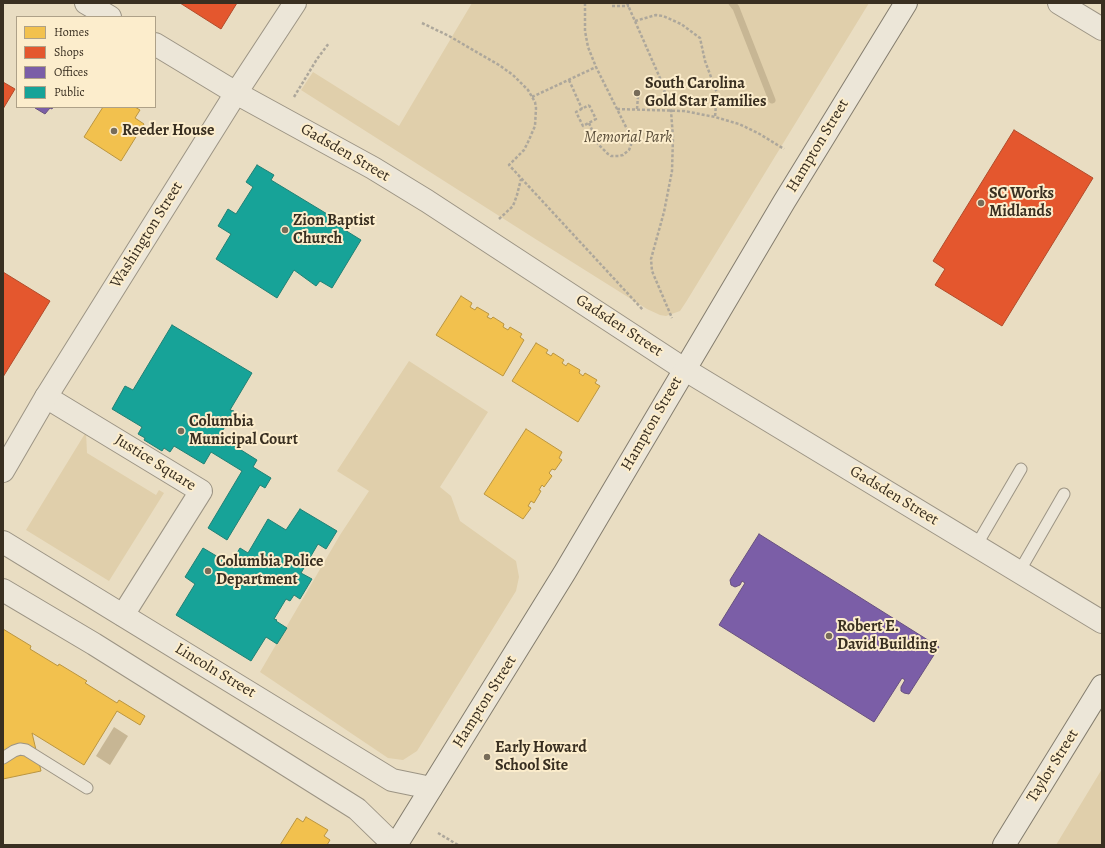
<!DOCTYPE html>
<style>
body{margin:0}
#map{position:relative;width:1105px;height:848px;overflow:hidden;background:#e9ddc2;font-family:Alegreya,serif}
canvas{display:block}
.frame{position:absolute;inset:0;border:4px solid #392f21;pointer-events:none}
.legend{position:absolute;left:16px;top:16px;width:140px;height:92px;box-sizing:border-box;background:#fcedcc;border:1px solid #aea188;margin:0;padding:5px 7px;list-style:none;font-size:12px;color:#392f21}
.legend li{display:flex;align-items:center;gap:8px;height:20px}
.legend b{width:20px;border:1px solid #aea188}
</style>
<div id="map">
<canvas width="1105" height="848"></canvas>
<div class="frame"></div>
<ul class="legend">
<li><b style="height:11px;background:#f2c14e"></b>Homes</li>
<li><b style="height:11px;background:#e4572e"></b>Shops</li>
<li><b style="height:11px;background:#7b5ea7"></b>Offices</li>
<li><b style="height:11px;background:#17a398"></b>Public</li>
</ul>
</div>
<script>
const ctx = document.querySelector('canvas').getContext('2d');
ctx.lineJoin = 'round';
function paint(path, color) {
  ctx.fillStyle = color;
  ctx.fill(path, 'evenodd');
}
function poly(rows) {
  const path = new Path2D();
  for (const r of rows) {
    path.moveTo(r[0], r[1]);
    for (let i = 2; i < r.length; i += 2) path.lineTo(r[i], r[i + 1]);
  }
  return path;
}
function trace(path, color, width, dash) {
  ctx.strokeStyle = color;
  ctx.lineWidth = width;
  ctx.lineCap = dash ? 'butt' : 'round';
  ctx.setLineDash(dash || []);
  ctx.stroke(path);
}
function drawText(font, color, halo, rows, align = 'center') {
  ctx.font = font + ' Alegreya,serif';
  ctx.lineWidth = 4;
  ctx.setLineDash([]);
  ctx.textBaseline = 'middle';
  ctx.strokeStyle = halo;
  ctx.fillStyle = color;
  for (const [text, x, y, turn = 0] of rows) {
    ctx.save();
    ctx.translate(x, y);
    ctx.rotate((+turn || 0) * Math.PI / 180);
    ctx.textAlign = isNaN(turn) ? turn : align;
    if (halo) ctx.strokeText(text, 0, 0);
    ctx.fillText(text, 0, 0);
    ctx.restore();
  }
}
paint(poly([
 [472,3,869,3,686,302,680,311,666,316,660,315,647,309,537,240,301,90,313,72,399,126],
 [409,361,488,412,440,487,451,496,460,521,516,561,519,577,516,591,417,751,403,760,388,758,260,672,340,535,369,491,337,471],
 [86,432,87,453,156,495,159,490,164,493,109,581,26,530],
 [1102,769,1102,845,1056,845]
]), '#e0cfab');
paint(poly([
 [114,727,128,736,110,765,96,756]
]), '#c7b694');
const homes = poly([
 [103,107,135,107,140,110,135,118,144,124,121,161,84,137,103,107],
 [461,296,472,303,470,307,475,310,477,307,489,314,487,317,491,319,493,317,504,324,503,327,508,330,510,327,522,334,520,337,524,340,503,376,436,335,461,296],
 [536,343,548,350,546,353,551,356,553,353,564,360,562,363,566,366,568,363,580,370,579,373,583,376,585,373,597,380,595,383,600,386,578,422,512,381,536,343],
 [526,429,562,452,559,458,562,460,555,470,552,469,549,473,552,476,544,487,542,485,539,490,541,491,534,503,531,501,528,506,531,508,523,519,484,494,526,429],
 [3,629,31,646,30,649,58,666,59,664,87,681,85,683,117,703,119,700,145,716,140,725,117,711,84,765,32,733,41,771,3,779,3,629],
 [306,817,328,830,324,836,330,840,327,845,280,845,297,818,303,822,306,817]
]);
paint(homes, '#f2c14e');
trace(homes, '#ba9540', 1);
const shops = poly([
 [180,3,237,3,221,29,180,3],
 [3,82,15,89,3,109,3,82],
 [1014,130,1093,178,1002,326,935,285,945,269,933,261,1014,130],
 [3,272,50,301,3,377,3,272]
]);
paint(shops, '#e4572e');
trace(shops, '#b14b2a', 1);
const offices = poly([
 [36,107,53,107,52,109,50,108,45,114,35,108,36,107],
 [759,534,939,647,909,694,904,693,901,691,901,687,905,680,902,678,874,722,719,625,745,583,742,581,740,585,735,587,731,585,730,580,759,534]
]);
paint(offices, '#7b5ea7');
trace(offices, '#67507f', 1);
const public = poly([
 [257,165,274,175,271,180,342,223,340,227,361,240,332,288,320,281,316,286,294,270,277,298,216,259,231,234,218,226,228,209,236,214,253,187,246,182,257,165],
 [172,325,252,373,230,410,234,411,220,435,223,437,222,438,257,460,253,467,271,478,265,488,260,485,227,540,208,528,242,471,211,452,204,464,174,446,170,452,164,448,162,451,144,440,145,438,138,434,142,427,112,409,125,386,133,390,172,325],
 [300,509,337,531,326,549,318,544,301,573,312,579,300,599,294,595,290,601,286,599,274,619,277,620,276,621,287,628,277,644,266,637,251,661,176,615,195,584,185,577,203,548,230,564,240,548,248,553,268,519,286,530,300,509]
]);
paint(public, '#17a398');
trace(public, '#218074', 1);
trace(poly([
 [732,3,736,8,772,100]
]), '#c7b694', 7);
const service = poly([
 [976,546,1021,469],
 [1019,572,1064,494],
 [3,758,14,751,20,749,26,750,87,788]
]);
const minor = poly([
 [46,397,201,491,123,615]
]);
const tertiary = poly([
 [86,3,110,17],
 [1059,3,1102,29],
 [155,44,236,93,373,168,427,201,684,369,1102,622],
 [3,471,46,397,154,224,236,93,295,3],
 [3,542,392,780,431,788],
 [3,590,94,644,357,809,394,845]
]);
const secondary = poly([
 [396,845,565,572,784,202,906,3],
 [1004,845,1102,686]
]);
trace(service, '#9c9484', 13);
trace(minor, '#9c9484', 24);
trace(tertiary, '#9c9484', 24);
trace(secondary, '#847d6e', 24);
trace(poly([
 [585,3,585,31,588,47,596,67,631,137,631,145,629,150,623,155,619,156,611,156,608,154,598,144,589,123],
 [627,3,660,78,671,111,673,137,672,171,664,212,651,259,652,271,672,318],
 [612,6,629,6],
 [635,21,656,15,663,16,681,24,700,38,705,61,717,93,715,117],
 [422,23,449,36,499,65,513,75,528,90,535,102,536,108,535,126,528,142,524,150,509,165,643,310],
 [569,80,582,109],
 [294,97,317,59,329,43],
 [532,97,596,67],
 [589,105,596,119,583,126,576,112,589,105],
 [617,109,684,111,715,117,739,124,758,133,784,149],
 [637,109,638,96],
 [499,219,513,206,517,195,521,179],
 [438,833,458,845]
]), '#ada79b', 2.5, [3, 2]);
trace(service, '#ece6d8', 11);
trace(minor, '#ece6d8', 22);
trace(tertiary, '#ece6d8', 22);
trace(secondary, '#ece6d8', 22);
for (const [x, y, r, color] of [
 [637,93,4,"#776c59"],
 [114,131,4,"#776c59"],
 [981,203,4,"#776c59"],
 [285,230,4,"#776c59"],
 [181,431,4,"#776c59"],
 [208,571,4,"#776c59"],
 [829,636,4,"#776c59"],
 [487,757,4,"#776c59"]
]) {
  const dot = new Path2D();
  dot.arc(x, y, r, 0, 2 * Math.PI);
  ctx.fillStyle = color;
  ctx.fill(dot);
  trace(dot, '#fcedcc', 1.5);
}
drawText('bold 16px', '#392f21', '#fcedcc', [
 ["South Carolina",645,84],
 ["Gold Star Families",645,102],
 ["Reeder House",122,131],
 ["SC Works",989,194],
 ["Midlands",989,212],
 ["Zion Baptist",293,221],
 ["Church",293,239],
 ["Columbia",189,422],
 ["Municipal Court",189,440],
 ["Columbia Police",216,562],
 ["Department",216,580],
 ["Robert E.",837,627],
 ["David Building",837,645],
 ["Early Howard",495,748],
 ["School Site",495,766]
], 'left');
drawText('italic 16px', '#594d39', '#fcedcc', [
 ["Memorial Park",628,138]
]);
drawText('16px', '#392f21', '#fcedcc', [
 ["Hampton Street",818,146,-59],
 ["Gadsden Street",345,153,30],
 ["Washington Street",147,235,-58],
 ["Gadsden Street",619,326,33],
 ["Hampton Street",652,424,-60],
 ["Justice Square",155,463,32],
 ["Gadsden Street",894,496,31],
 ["Lincoln Street",215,671,31],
 ["Hampton Street",485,702,-58],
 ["Taylor Street",1053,766,-58]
]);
</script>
